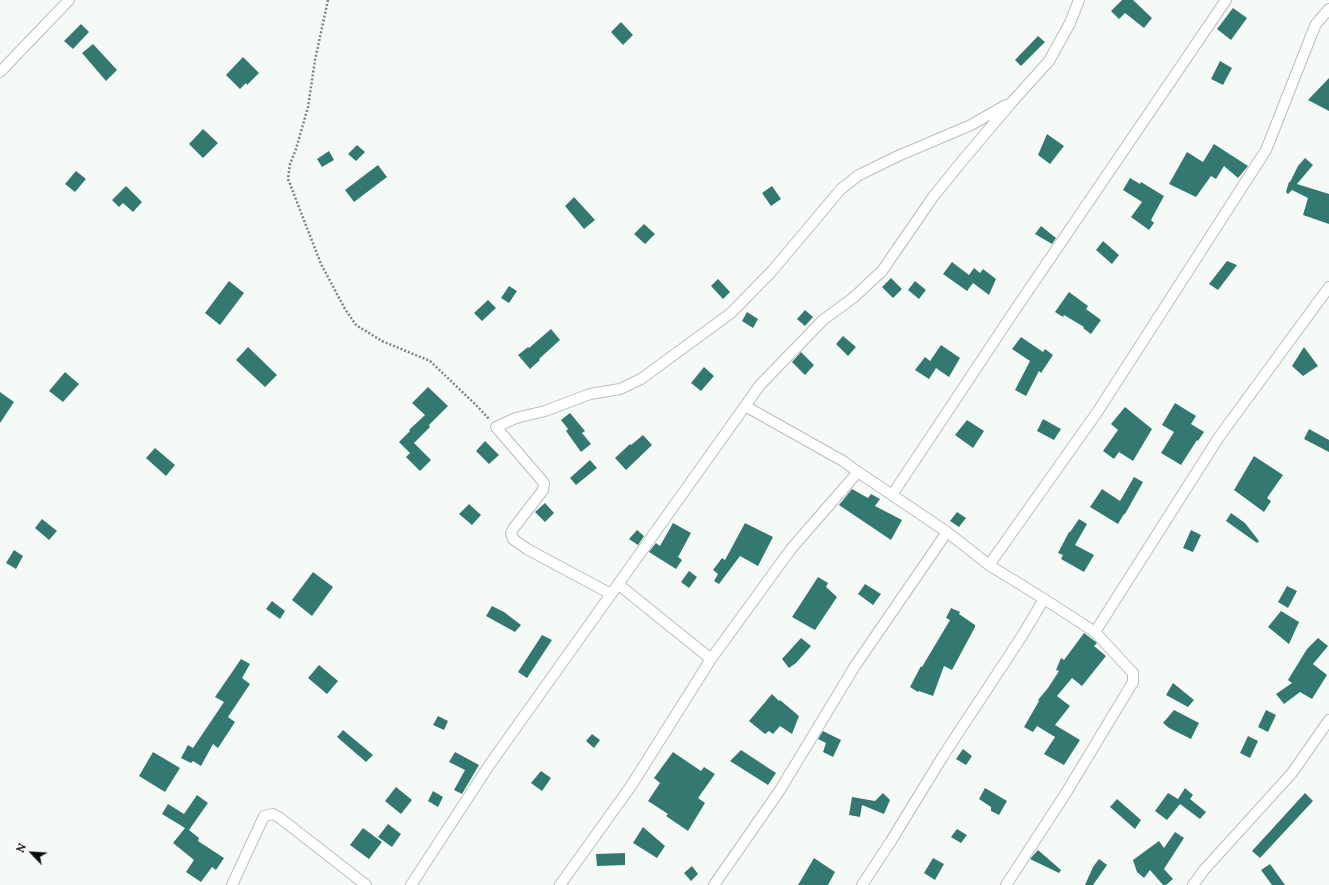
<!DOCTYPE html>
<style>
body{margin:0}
#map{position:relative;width:1329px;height:885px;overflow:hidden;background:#f6faf7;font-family:Lora,serif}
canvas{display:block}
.north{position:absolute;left:12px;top:833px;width:40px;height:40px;-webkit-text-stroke:3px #fff;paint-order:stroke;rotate:295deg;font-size:11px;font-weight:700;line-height:16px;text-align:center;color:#0b0c0b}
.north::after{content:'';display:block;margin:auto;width:14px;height:18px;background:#0b0c0b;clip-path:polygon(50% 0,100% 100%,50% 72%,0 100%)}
</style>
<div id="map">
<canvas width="1329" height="885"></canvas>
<div class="north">N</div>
</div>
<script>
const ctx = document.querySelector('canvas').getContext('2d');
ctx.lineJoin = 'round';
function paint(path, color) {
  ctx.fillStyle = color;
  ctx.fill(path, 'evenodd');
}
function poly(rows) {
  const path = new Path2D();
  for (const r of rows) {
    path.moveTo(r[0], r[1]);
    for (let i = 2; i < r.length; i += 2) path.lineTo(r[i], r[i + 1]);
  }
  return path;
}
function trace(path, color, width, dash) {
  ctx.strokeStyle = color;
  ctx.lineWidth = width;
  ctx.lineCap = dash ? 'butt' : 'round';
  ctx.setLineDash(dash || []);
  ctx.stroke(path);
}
paint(poly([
 [1122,0,1133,0,1152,18,1144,28,1125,13,1119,19,1111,11],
 [1233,8,1247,18,1231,40,1217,29],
 [621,22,633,35,623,45,611,32],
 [81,24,89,32,73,49,64,41],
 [1038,36,1045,42,1021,66,1015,60],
 [93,44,117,70,106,81,82,53],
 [243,57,259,73,247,85,246,83,240,89,226,75],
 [1220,61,1232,68,1223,85,1211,79],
 [1329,78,1329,111,1308,100],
 [203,129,218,143,203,158,189,144],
 [1047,134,1064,146,1050,164,1038,155],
 [1214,144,1248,166,1238,178,1224,166,1216,179,1211,176,1196,197,1169,184,1187,152,1203,162],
 [357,145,365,152,356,161,348,154],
 [329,151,334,160,322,167,317,159],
 [1305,158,1313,165,1297,184,1329,194,1329,224,1303,215,1308,198,1292,190,1288,194,1286,192,1289,182,1290,182,1298,166],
 [378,165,387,177,354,202,345,190],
 [76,171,86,179,75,192,65,184],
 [1130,178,1140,184,1141,182,1164,196,1151,220,1154,223,1149,230,1131,217,1142,202,1123,190],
 [126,186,142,202,133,212,123,203,119,207,112,200],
 [772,186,781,199,771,206,762,193],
 [574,197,595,220,584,229,565,206],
 [644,224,655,234,645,244,634,234],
 [1041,226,1056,238,1052,244,1035,234],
 [1103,241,1119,255,1112,264,1096,250],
 [1227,261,1237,265,1218,290,1209,284],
 [952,262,969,275,974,268,980,273,983,269,996,279,989,295,973,283,967,291,943,274],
 [891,278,902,289,893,298,882,287],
 [718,279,730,292,723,299,711,286],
 [229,281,244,293,220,325,205,313],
 [915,281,926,290,919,299,908,290],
 [509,286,517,291,509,303,501,298],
 [1069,292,1088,306,1086,309,1101,320,1091,334,1083,328,1084,327,1064,315,1063,317,1055,312],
 [488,300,496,308,482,321,474,313],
 [805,310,813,317,805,326,797,319],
 [747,312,758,319,753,328,742,321],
 [551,329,560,340,539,359,540,360,530,369,518,355,528,347,529,348],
 [843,336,856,347,848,356,836,344],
 [1021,337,1043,352,1045,349,1053,355,1041,373,1039,371,1026,396,1015,390,1030,361,1012,349],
 [941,345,960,358,949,377,936,368,929,379,915,370,925,357,930,361],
 [248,347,277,375,265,387,236,360],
 [1304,347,1318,366,1303,376,1292,366],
 [801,352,814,365,805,375,792,362],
 [704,367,714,376,701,391,691,383],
 [65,372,79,384,63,402,49,391],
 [428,387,448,406,429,425,430,427,414,443,431,460,420,471,406,457,410,453,399,442,410,431,409,430,425,415,412,403],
 [0,392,14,402,0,423],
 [1175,403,1196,416,1191,424,1204,432,1198,441,1197,440,1181,465,1161,453,1174,432,1162,425],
 [1125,407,1152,429,1133,461,1119,452,1114,459,1103,451,1118,430,1111,424],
 [570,413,585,431,582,433,591,444,581,452,566,431,568,429,561,420],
 [1043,419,1061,429,1054,440,1037,431],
 [967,420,984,431,973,448,955,435],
 [1309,429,1329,440,1329,452,1304,439],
 [643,435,652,445,626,470,615,458,630,444,631,445],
 [485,441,499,455,489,464,476,451],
 [155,448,175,465,166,476,146,458],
 [1254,456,1283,475,1267,498,1271,501,1264,512,1234,490],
 [590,460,597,468,576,485,570,478],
 [1134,477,1143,482,1125,514,1124,514,1118,524,1090,507,1102,489,1120,501],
 [852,489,868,498,871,494,880,499,875,506,902,520,891,540,839,505],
 [545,503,554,513,545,522,535,512],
 [469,504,481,515,472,525,459,514],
 [957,512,966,518,959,527,950,521],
 [1231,513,1245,523,1259,541,1257,543,1226,521],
 [42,519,57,531,49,540,35,528],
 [1079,519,1087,524,1075,545,1094,555,1084,572,1061,559,1063,555,1058,553,1069,532,1070,532],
 [673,523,691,533,678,557,682,560,676,569,649,552,656,543,660,546],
 [745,523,773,537,758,566,740,556,719,584,714,581,718,574,713,570,722,558,725,560],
 [637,530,644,536,638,545,629,539],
 [1191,530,1201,535,1193,552,1183,548],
 [14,550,23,556,16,569,6,563],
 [689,571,697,577,689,588,681,582],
 [313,572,333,587,312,616,292,600],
 [818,577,828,583,826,587,837,597,815,630,792,617],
 [865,584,881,594,873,605,858,594],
 [1287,586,1297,591,1288,608,1278,602],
 [272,601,285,611,280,619,266,609],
 [492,606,504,612,521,625,515,632,486,616],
 [951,608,960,612,959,614,975,625,975,627,952,670,944,666,933,696,919,691,918,692,910,687,921,666,922,667,950,620,946,618],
 [1281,611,1299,622,1289,644,1268,627],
 [1084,633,1096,642,1097,643,1094,646,1106,656,1082,686,1072,678,1057,696,1070,706,1055,725,1080,740,1064,765,1044,754,1055,737,1037,726,1033,732,1024,727,1039,701,1038,700,1048,688,1059,671,1056,670,1061,658,1064,660],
 [542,635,552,640,527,678,518,672],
 [801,638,811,646,796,663,789,668,782,659],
 [1318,638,1328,646,1313,664,1327,675,1312,699,1300,692,1284,704,1276,694,1292,683,1288,680,1307,649],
 [241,659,250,664,242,678,250,684,228,717,235,722,218,748,213,744,201,766,193,761,191,763,181,758,188,745,193,748,224,702,215,697],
 [319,665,338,681,327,694,308,678],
 [1173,683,1194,700,1188,707,1166,695],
 [772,694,779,701,780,700,799,716,792,734,780,726,773,734,769,731,765,734,749,721],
 [1174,710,1199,723,1191,739,1169,728,1163,723],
 [1266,710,1276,715,1268,732,1258,727],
 [438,716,448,721,444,730,433,725],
 [343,730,373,755,366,762,337,737],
 [823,731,841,740,833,757,823,752,826,743,818,739],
 [592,734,600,740,594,748,586,741],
 [1248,736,1258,741,1250,758,1240,753],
 [963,749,972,756,966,765,956,759],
 [741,750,776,773,768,785,730,761],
 [153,752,180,768,165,792,139,776],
 [455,752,479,765,462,794,454,790,465,770,449,762],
 [673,752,701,771,704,767,715,774,698,798,705,803,688,831,666,816,668,814,648,801,660,783,654,778],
 [541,771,551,778,542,791,531,783],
 [396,787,412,800,401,814,385,801],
 [985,788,1007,801,999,815,991,811,991,807,979,799],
 [1185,788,1193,795,1190,799,1206,812,1200,819,1180,804,1167,820,1155,811,1168,793,1178,799],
 [433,791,443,797,438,807,428,801],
 [883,793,890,800,884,814,862,805,860,817,849,815,852,797,875,801],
 [1305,793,1313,801,1260,858,1252,851],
 [197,795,208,803,189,830,199,838,198,841,224,858,216,870,212,867,201,882,186,872,194,860,173,843,185,828,162,814,168,804,184,814],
 [1117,799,1141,820,1135,829,1110,807],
 [388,824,401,834,392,847,378,837],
 [643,827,665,846,657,858,633,843],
 [363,828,382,842,369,859,350,845],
 [957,829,967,835,961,843,951,837],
 [1175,832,1184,838,1164,869,1173,879,1166,885,1163,885,1150,870,1144,878,1137,872,1133,860,1159,841,1164,848],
 [1038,850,1061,870,1059,873,1030,859],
 [625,853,625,865,597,866,596,854],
 [814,858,835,872,828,885,798,885],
 [933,858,944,864,935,880,924,873],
 [1099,859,1107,865,1093,885,1085,885,1093,867],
 [1270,864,1285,885,1272,885,1261,870],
 [692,866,698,874,691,881,684,873]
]), '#347971');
const minor = poly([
 [0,72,69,0],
 [745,406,843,461,858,472,947,532,989,565,1044,599,1095,632,1133,673,1133,682,1066,793,1006,885],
 [892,495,1013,313,1226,0],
 [989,565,1098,411,1266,150,1313,31,1316,24,1329,9],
 [618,584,711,659],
 [611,594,527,549,513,539,511,533,513,529,543,490,544,483,496,427,516,418,545,411,590,394,620,389,641,379,731,313,772,271,841,189,859,175,898,156,971,125,1006,105],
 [1095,632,1219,437,1329,287],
 [232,885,264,816,273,814,280,818,366,885],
 [411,885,490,764,760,385,823,320,853,298,882,271,933,197,963,160,1012,102,1049,61,1070,23,1079,0],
 [560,885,631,786,711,659,791,549,858,472],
 [714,885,780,790,855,666,947,532],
 [862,885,891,841,943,756,1022,636,1044,599],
 [1193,885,1204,870,1292,773,1329,720]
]);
trace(minor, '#babebb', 12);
trace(poly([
 [328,0,315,60,308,107,296,149,290,164,288,179,307,228,321,264,345,309,356,325,382,341,430,361,476,405,489,419]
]), '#818381', 2.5, [2, 2]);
trace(minor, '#fff', 10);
</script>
